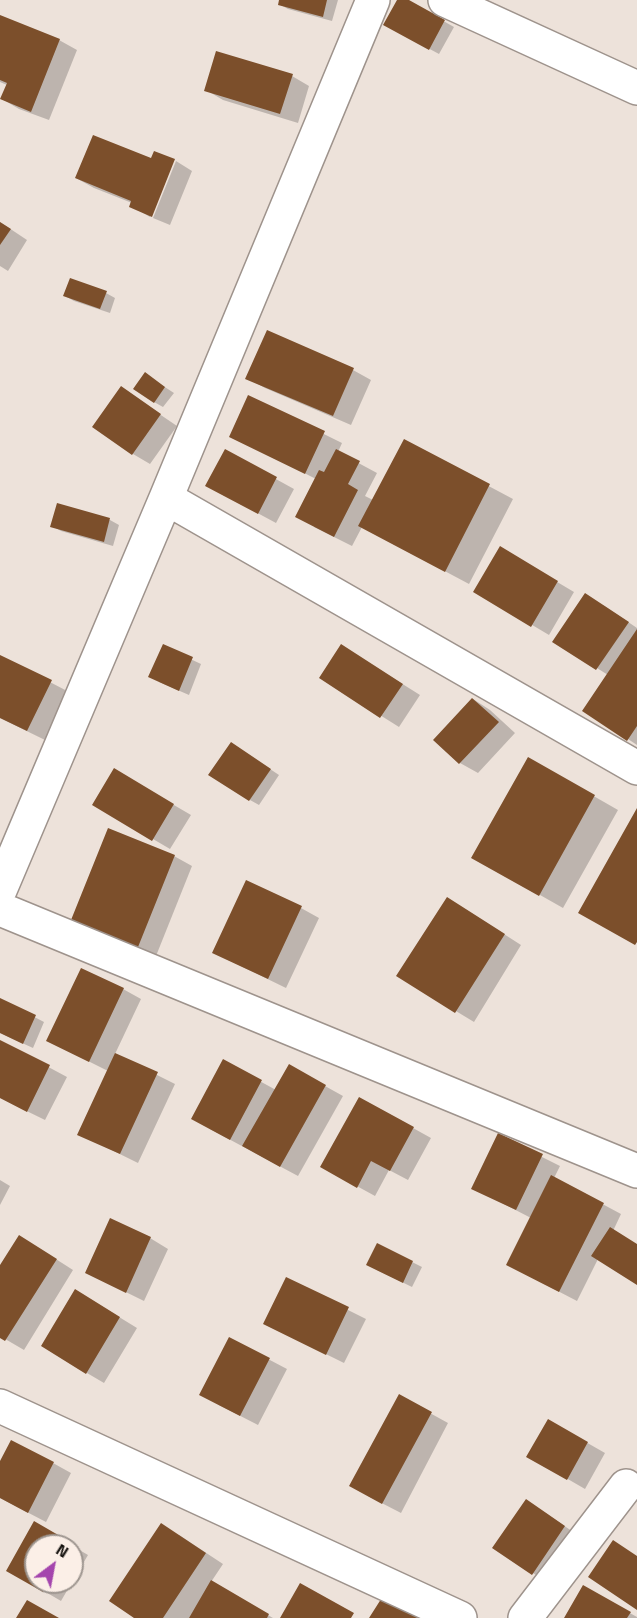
<!DOCTYPE html>
<style>
body{margin:0}
#map{position:relative;width:637px;height:1618px;overflow:hidden;background:#ede2da;font-family:"Titillium Web",sans-serif}
canvas{display:block}
.north{position:absolute;left:24px;top:1534px;width:60px;height:60px;box-sizing:border-box;background:#fbefe7;border:2px solid #9d958f;border-radius:50%;rotate:32deg;font-size:16px;font-weight:700;line-height:24px;text-align:center;color:#110e0b}
.north::after{content:'';display:block;margin:auto;width:21px;height:27px;background:#a445ad;clip-path:polygon(50% 0,100% 100%,50% 72%,0 100%)}
</style>
<div id="map">
<canvas width="637" height="1618"></canvas>
<div class="north">N</div>
</div>
<script>
const ctx = document.querySelector('canvas').getContext('2d');
ctx.lineJoin = 'round';
function paint(path, color) {
  ctx.fillStyle = color;
  ctx.fill(path, 'evenodd');
}
function poly(rows) {
  const path = new Path2D();
  for (const r of rows) {
    path.moveTo(r[0], r[1]);
    for (let i = 2; i < r.length; i += 2) path.lineTo(r[i], r[i + 1]);
  }
  return path;
}
function trace(path, color, width, dash) {
  ctx.strokeStyle = color;
  ctx.lineWidth = width;
  ctx.lineCap = dash ? 'butt' : 'round';
  ctx.setLineDash(dash || []);
  ctx.stroke(path);
}
paint(poly([
 [280,0,338,0,332,21,288,9,279,4],
 [399,0,406,0,454,27,439,54,385,25],
 [0,18,59,40,77,50,49,120,19,109,2,99,7,85,0,82],
 [292,76,309,86,298,123,223,100,206,90],
 [155,153,175,161,173,161,150,217,131,206,132,203,94,188,76,178,152,160],
 [176,161,192,171,170,225,153,218],
 [0,222,27,240,8,271,0,266],
 [106,293,115,298,110,313,74,301,65,296],
 [353,370,371,380,351,425,265,388,247,378],
 [154,380,174,393,163,407,154,402],
 [121,388,177,426,150,464,133,454],
 [249,397,342,443,338,452,377,473,365,496,373,500,404,441,513,499,469,584,362,527,352,546,314,527,316,479,231,436],
 [225,451,294,489,276,523,224,495],
 [58,505,110,520,119,525,113,546,61,531,52,526],
 [500,548,574,592,549,635,475,591],
 [603,605,637,628,637,745,584,710,608,675,554,641],
 [163,646,201,664,189,695,159,682],
 [342,646,420,695,399,727,321,678],
 [0,656,69,692,45,740,0,718],
 [473,699,490,710,515,733,478,773,460,763,435,740],
 [240,749,279,775,259,805,250,800],
 [529,759,618,810,563,908,473,857],
 [114,770,191,815,170,849,95,805],
 [174,856,192,866,154,961,89,935],
 [301,908,319,918,286,988,214,953],
 [465,909,521,945,474,1022,398,976],
 [123,989,141,999,115,1054,175,1084,138,1163,79,1134,108,1071,48,1041],
 [0,999,44,1022,33,1048,0,1033],
 [0,1041,67,1077,45,1120,0,1098],
 [223,1061,276,1090,289,1066,343,1096,298,1176,210,1129],
 [413,1128,431,1138,408,1180,389,1170,375,1196,322,1167],
 [498,1135,560,1166,554,1178,621,1214,613,1231,637,1245,637,1283,598,1259,577,1301,525,1274,531,1218,473,1188],
 [0,1180,10,1186,0,1205],
 [150,1238,168,1249,144,1301,87,1273],
 [378,1245,422,1267,412,1287,377,1270],
 [37,1247,73,1270,24,1350,0,1336,0,1268],
 [286,1279,366,1319,344,1363,265,1324],
 [93,1301,137,1328,104,1383,87,1373],
 [230,1339,287,1369,258,1425,219,1405],
 [399,1396,448,1423,401,1513,368,1496],
 [549,1421,605,1453,585,1489,528,1456],
 [53,1463,71,1473,46,1522,0,1498,0,1465],
 [544,1512,582,1538,550,1584,494,1548],
 [35,1524,88,1555,72,1582,72,1546,36,1546,36,1582,72,1582,61,1601,8,1570],
 [179,1535,223,1564,211,1582,273,1618,137,1618],
 [583,1587,637,1617,637,1618,566,1618]
]), '#0003');
paint(poly([
 [279,0,327,0,323,17,278,5],
 [397,0,409,0,445,20,429,50,383,25],
 [0,15,60,39,31,112,0,99,7,83,0,80],
 [216,51,293,74,280,114,204,91],
 [93,135,151,158,154,151,175,159,152,217,129,207,131,201,75,178],
 [0,222,11,229,0,245],
 [70,278,107,291,100,309,63,296],
 [267,330,354,368,333,416,245,379],
 [145,372,165,387,154,403,133,389],
 [121,386,161,414,132,455,92,427],
 [248,395,325,431,305,474,229,437],
 [404,439,490,484,445,572,358,526],
 [225,449,277,477,258,514,205,486],
 [336,449,360,461,348,484,358,490,334,537,295,517,319,470,324,472],
 [57,503,110,518,104,542,50,527],
 [500,546,558,581,531,627,473,592],
 [585,593,629,622,596,670,552,642],
 [637,629,637,726,627,741,582,711],
 [163,644,193,657,179,691,148,677],
 [341,644,403,684,380,718,319,678],
 [0,655,52,680,27,731,0,718],
 [472,698,499,722,459,764,433,740],
 [231,742,271,769,249,801,208,775],
 [528,757,595,795,539,896,471,858],
 [114,768,174,804,152,841,92,805],
 [637,808,637,942,635,945,578,913],
 [108,828,175,855,136,952,69,925],
 [246,880,302,906,268,979,212,953],
 [447,897,505,934,455,1013,396,976],
 [81,968,124,988,89,1062,46,1041],
 [0,998,36,1015,23,1044,0,1033],
 [0,1040,50,1065,27,1112,0,1098],
 [115,1053,158,1072,120,1154,77,1135],
 [223,1059,262,1080,230,1140,191,1119],
 [289,1064,326,1085,280,1167,242,1146],
 [359,1097,414,1127,390,1171,371,1161,357,1188,320,1167],
 [498,1133,543,1154,516,1210,471,1189],
 [551,1175,604,1203,559,1292,506,1265],
 [110,1218,151,1237,126,1293,85,1273],
 [610,1227,637,1244,637,1285,591,1256],
 [19,1235,57,1259,5,1341,0,1338,0,1265],
 [377,1243,413,1261,403,1283,366,1265],
 [286,1277,349,1307,326,1355,263,1324],
 [75,1289,120,1317,86,1374,41,1346],
 [229,1337,270,1358,240,1416,199,1395],
 [399,1394,432,1412,382,1504,349,1486],
 [548,1419,588,1442,567,1480,526,1457],
 [11,1440,54,1462,28,1513,0,1498,0,1461],
 [526,1499,565,1526,532,1575,492,1548],
 [34,1521,72,1543,70,1546,36,1546,36,1582,49,1582,43,1592,6,1571],
 [161,1523,206,1553,163,1618,134,1618,109,1601],
 [613,1540,637,1556,637,1610,588,1577],
 [211,1580,269,1614,267,1618,189,1618],
 [300,1583,354,1613,351,1618,280,1618],
 [583,1585,631,1612,627,1618,564,1618],
 [383,1596,418,1618,369,1618],
 [27,1600,59,1618,16,1618]
]), '#7c4f2b');
const street = poly([
 [445,0,637,88],
 [166,498,637,768],
 [0,890,166,498,373,0],
 [0,909,637,1171],
 [0,1406,460,1618],
 [525,1618,626,1486]
]);
trace(street, '#9e938c', 36);
trace(street, '#fff', 33);
</script>
